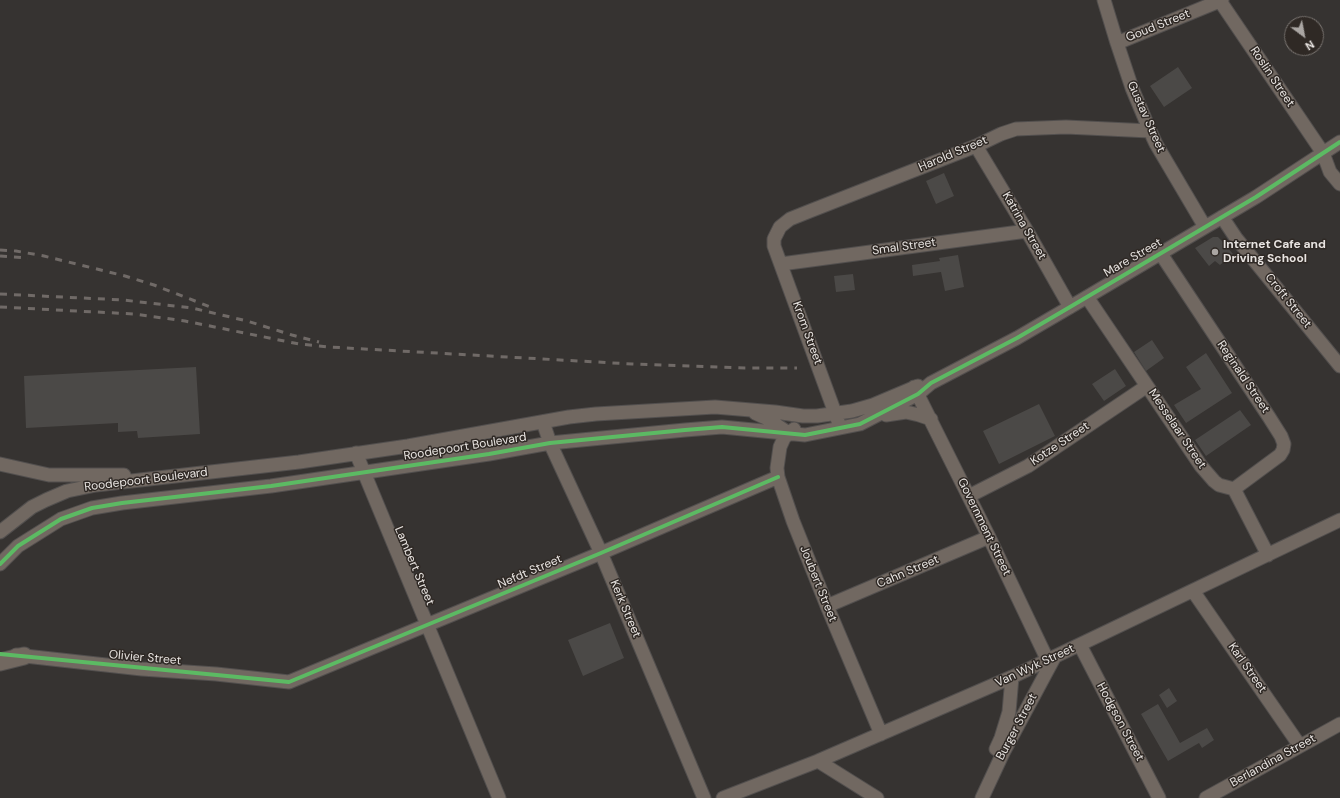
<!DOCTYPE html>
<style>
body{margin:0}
#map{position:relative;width:1340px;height:798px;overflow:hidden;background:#363331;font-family:"DM Sans",sans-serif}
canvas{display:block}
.north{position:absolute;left:1284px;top:16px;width:40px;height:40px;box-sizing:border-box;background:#2f2925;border:1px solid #797470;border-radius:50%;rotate:148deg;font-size:11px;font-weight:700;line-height:16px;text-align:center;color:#e8e4e1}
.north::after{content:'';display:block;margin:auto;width:14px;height:18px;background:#aaa6a3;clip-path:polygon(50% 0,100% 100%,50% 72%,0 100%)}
</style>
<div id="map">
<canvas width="1340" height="798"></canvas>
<div class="north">N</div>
</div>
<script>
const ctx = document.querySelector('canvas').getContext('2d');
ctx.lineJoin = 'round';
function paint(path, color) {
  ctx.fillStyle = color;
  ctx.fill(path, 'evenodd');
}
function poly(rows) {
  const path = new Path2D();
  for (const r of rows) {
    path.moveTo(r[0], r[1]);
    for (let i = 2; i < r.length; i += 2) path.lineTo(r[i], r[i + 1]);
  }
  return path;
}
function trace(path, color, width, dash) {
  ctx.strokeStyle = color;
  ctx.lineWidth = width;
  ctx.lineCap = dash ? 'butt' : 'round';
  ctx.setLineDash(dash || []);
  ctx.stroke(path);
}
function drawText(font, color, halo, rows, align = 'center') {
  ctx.font = font + ' "DM Sans",sans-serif';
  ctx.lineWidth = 3;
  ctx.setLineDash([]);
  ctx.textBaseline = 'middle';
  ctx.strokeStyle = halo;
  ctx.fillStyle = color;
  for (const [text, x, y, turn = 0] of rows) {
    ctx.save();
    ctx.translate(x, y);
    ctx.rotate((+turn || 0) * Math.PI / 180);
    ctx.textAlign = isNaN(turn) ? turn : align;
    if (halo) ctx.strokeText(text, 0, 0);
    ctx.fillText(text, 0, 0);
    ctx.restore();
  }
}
paint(poly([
 [1178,67,1192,88,1164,107,1150,86],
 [944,173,954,196,936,204,926,181],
 [1213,237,1218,237,1221,240,1233,254,1220,265,1215,261,1209,266,1195,248],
 [958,255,964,287,945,291,941,272,913,276,912,265,940,261,939,258],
 [853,274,855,290,836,292,834,276],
 [1152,340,1164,358,1146,371,1134,352],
 [1206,353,1232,393,1186,423,1174,405,1201,389,1186,367],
 [196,367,200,434,138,438,137,431,118,432,118,423,26,428,24,376],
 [1115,369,1126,386,1104,401,1092,384],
 [1039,404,1055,436,999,464,983,431],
 [1240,410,1251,425,1206,456,1195,440],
 [610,623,624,658,583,676,568,640],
 [1169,688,1177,701,1167,708,1159,695],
 [1158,704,1180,743,1207,728,1214,740,1202,748,1199,743,1168,761,1141,714]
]), '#4b4947');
const minor = poly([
 [1104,0,1117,43,1132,88,1150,131,1156,144,1205,227],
 [1220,1,1323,153,1330,172,1340,184],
 [1117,43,1222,0],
 [976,146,1027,231,1070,307],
 [1222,217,1236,238,1340,366],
 [1161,254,1269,417,1281,436,1284,444,1283,450,1280,455,1234,489],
 [781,264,1027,231],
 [1087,297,1201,466,1214,481,1219,485,1234,489],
 [914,387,989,537,1048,661],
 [755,413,768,419,790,434],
 [886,415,906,412,919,415,931,419],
 [838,421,774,246,774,239,780,227,790,219,810,211,976,146,1001,134,1016,129,1066,127,1150,131],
 [543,422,550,443,601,553,704,798],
 [794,429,784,438,780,447,777,468,778,477,793,521,827,606,881,734],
 [356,453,499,798],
 [0,464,49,475,124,475],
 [1234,489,1268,555],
 [969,496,1028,466,1147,386],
 [0,532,32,507,46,500,67,491,96,485,299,462,408,446,569,417,596,414,715,407,775,412,803,416,817,416,852,411,873,405,918,386],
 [0,564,18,546,61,519,92,508,122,503,271,486,489,454,550,443,685,430,722,427,805,435,860,424,918,394,931,383,1017,338,1070,307,1256,197,1340,142],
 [1193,591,1300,746],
 [827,606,989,537],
 [1080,645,1159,798],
 [16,655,142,669,216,674,289,682,601,553,778,477],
 [996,749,1001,738,1009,712,1012,677],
 [818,761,877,798],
 [723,798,818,761,1012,677,1340,520],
 [982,798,1003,753,1054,658],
 [1206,798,1340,724]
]);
const major = poly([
 [0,662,24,656]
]);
trace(minor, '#524f4e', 15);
trace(major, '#524f4e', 19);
trace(minor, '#716861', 13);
trace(major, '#726860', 17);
trace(poly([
 [0,250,16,251,44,256,125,276,154,285,213,308],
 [0,256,28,258],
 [0,294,123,300,192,308,247,321,292,335,319,342],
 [0,307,134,314,185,321,299,344,329,347,632,364,745,368,797,368]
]), '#706a67', 3, [7, 7]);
trace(poly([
 [0,564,18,546,61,519,92,508,122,503,271,486,489,454,550,443,685,430,722,427,805,435,860,424,918,394,931,383,1017,338,1070,307,1256,197,1340,142],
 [0,654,289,682,601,553,778,477]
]), '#5cba63', 4);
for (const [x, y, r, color] of [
 [1215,252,4,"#aaa6a3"]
]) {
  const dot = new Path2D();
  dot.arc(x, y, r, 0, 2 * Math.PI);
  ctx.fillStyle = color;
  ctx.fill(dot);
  trace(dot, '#2f2925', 1.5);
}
drawText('12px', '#e8e4e1', '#2f2925', [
 ["Goud Street",1158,26,-22],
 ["Roslin Street",1272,77,56],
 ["Gustav Street",1146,117,66],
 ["Harold Street",953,154,-23],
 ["Katrina Street",1024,226,60],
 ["Smal Street",904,247,-8],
 ["Mare Street",1133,258,-30],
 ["Croft Street",1288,301,51],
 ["Krom Street",807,333,70],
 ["Reginald Street",1243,377,56],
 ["Messelaar Street",1177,429,56],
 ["Kotze Street",1060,444,-34],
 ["Roodepoort Boulevard",465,447,-9],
 ["Roodepoort Boulevard",146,480,-7],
 ["Government Street",984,527,64],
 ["Lambert Street",414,566,67],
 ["Nefdt Street",530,572,-23],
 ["Cahn Street",908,572,-23],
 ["Joubert Street",818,584,68],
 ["Kerk Street",625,609,67],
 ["Olivier Street",145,658,5],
 ["Van Wyk Street",1035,666,-25],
 ["Karl Street",1247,668,55],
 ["Hodgson Street",1120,722,62],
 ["Burger Street",1017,727,-62],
 ["Berlandina Street",1273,761,-29]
]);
drawText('bold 12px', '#e8e4e1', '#2f2925', [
 ["Internet Cafe and",1223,245],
 ["Driving School",1223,259]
], 'left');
</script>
